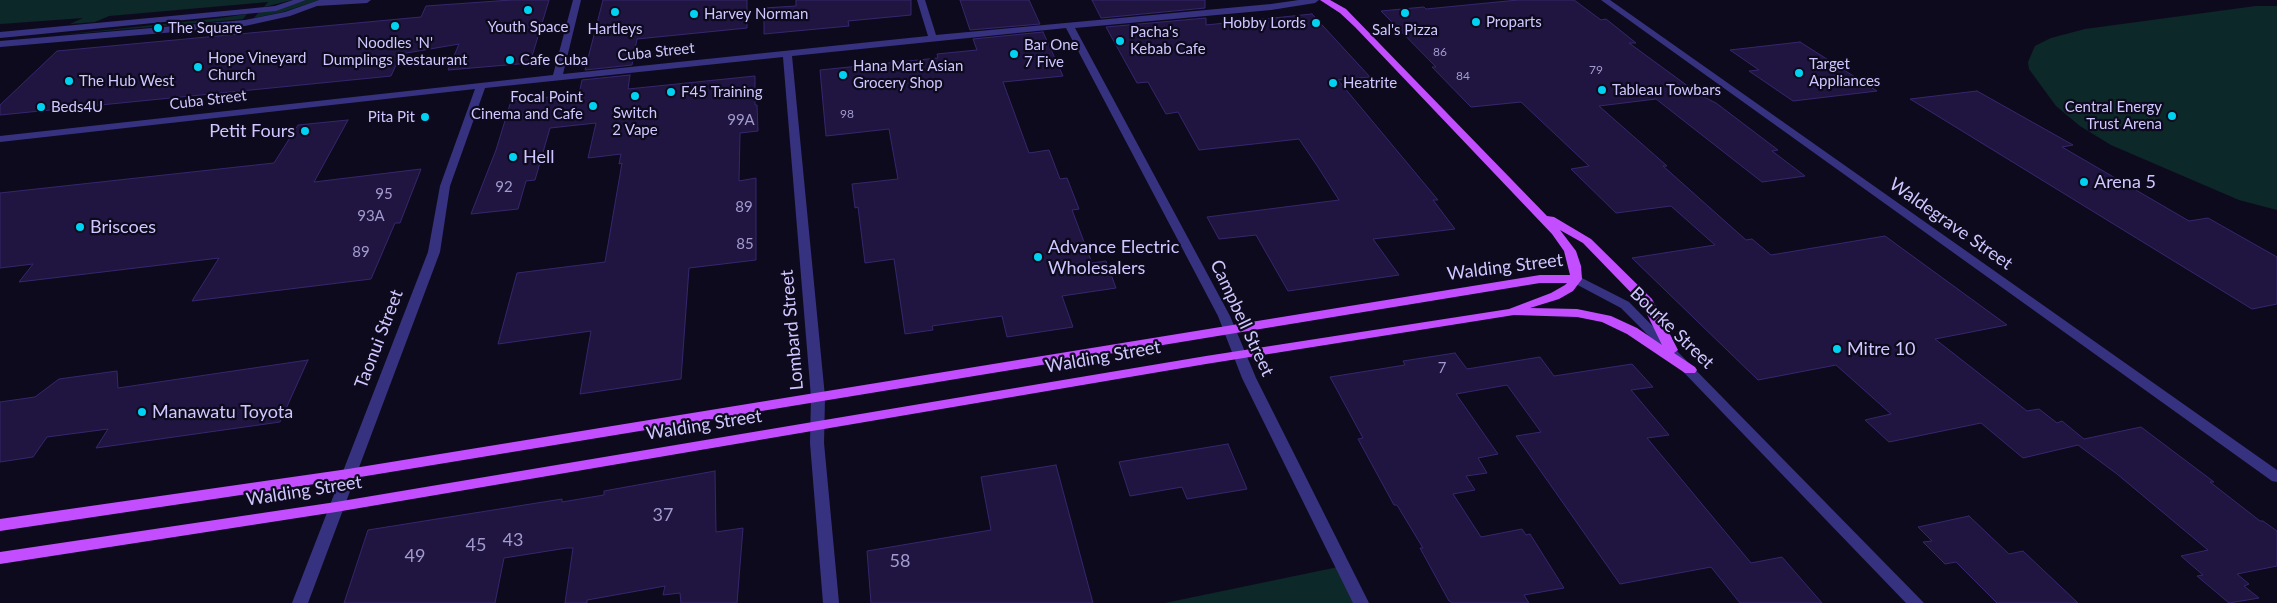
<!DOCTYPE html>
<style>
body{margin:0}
canvas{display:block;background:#0e0a1e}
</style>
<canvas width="2277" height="603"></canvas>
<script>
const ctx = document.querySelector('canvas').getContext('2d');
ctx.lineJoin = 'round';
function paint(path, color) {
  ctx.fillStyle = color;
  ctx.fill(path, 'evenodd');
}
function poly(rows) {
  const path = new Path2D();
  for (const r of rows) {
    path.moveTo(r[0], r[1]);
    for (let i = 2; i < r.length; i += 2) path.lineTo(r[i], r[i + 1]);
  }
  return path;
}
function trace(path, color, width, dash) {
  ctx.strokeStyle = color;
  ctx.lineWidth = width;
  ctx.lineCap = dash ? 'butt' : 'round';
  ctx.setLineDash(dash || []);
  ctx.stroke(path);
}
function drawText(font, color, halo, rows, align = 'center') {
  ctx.font = font + ' Lato,sans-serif';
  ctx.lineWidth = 4.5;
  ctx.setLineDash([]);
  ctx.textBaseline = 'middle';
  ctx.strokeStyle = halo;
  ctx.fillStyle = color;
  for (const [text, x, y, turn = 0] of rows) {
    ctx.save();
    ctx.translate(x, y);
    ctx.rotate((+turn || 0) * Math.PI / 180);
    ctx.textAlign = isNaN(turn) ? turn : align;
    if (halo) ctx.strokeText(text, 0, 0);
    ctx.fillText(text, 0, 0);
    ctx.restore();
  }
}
paint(poly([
 [0,0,292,0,264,7,268,2,109,16,95,22,70,24,83,18,0,24],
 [306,0,319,0,283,12,254,18,259,12],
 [2256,6,2277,6,2277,210,2239,200,2111,145,2080,126,2056,106,2029,69,2028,62,2035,46,2051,38,2085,29],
 [247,14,243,19,59,35,221,18],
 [1343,566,1361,603,1165,603]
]), '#0d2828');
const building = poly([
 [511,0,549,0,530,63,448,70,459,44,401,54,391,76,0,115,0,105,57,51,421,17,426,6,511,0],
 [603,0,747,0,747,28,637,39,632,65,585,70,603,0],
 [796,0,911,0,911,15,848,21,849,26,764,34,764,8,796,6,796,0],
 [960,0,1029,0,1040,24,970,30,960,0],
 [1092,0,1205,0,1205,8,1101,18,1092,0],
 [1518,0,1574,0,1601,20,1606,19,1636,43,1629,43,1700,95,1716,103,1778,150,1772,151,1805,176,1762,182,1656,99,1599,106,1667,166,1663,166,1746,240,1752,239,1771,255,1885,236,2007,325,1935,339,2027,411,2039,409,2057,423,2062,421,2084,439,2141,427,2214,482,2210,482,2260,521,2263,521,2277,531,2277,566,2237,574,2249,584,2244,586,2259,598,2229,603,2197,576,2203,575,2181,556,2208,550,2117,474,2078,445,2023,458,1981,423,1889,442,1865,420,1891,414,1836,365,1758,380,1632,258,1715,245,1671,206,1616,213,1571,169,1589,166,1521,102,1471,107,1432,67,1436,67,1381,11,1424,7,1426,9,1518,0],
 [1312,14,1370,77,1338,80,1438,200,1433,200,1455,229,1373,239,1399,275,1288,291,1256,235,1219,239,1207,217,1339,200,1318,167,1299,139,1199,150,1178,112,1166,114,1148,82,1137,83,1106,27,1206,18,1206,25,1312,14],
 [1043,32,1063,76,1003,82,1029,153,1049,150,1060,179,1067,178,1079,209,1072,210,1092,263,1106,261,1116,288,1062,296,1073,327,1007,337,1002,316,932,326,933,330,905,334,894,259,865,263,858,207,855,208,852,184,898,179,889,129,826,136,820,70,938,58,937,54,977,50,973,39,1043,32],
 [1800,42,1877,91,1793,101,1749,71,1759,70,1730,50,1800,42],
 [630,75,628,89,755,76,755,105,757,105,758,131,740,133,739,181,756,178,756,260,689,268,681,379,580,394,591,331,498,344,517,273,605,262,622,163,619,164,621,154,588,158,596,123,550,128,535,180,526,181,518,209,471,214,496,150,511,101,579,94,582,80,630,75],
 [1977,91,2073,145,2062,147,2189,221,2208,218,2277,257,2277,304,2252,309,1910,99,1977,91],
 [348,120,314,182,421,169,400,223,395,223,371,279,192,301,219,258,19,282,33,264,0,268,0,193,274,163,298,125,348,120],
 [1455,353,1467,369,1540,357,1554,376,1632,364,1653,387,1631,390,1669,435,1647,438,1751,563,1782,557,1822,603,1740,603,1711,567,1620,584,1516,436,1541,432,1507,385,1456,394,1498,454,1478,458,1487,473,1466,476,1475,490,1453,494,1481,537,1522,529,1526,535,1530,534,1564,588,1524,595,1529,603,1453,603,1449,601,1420,548,1423,548,1397,505,1394,505,1358,439,1363,438,1330,377,1405,365,1403,361,1455,353],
 [308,360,280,422,96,448,108,429,47,437,33,457,0,462,0,402,35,397,59,379,117,371,118,388,308,360],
 [1228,444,1247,489,1187,499,1182,487,1130,496,1119,462,1228,444],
 [1056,465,1093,603,871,603,867,551,991,530,981,477,1056,465],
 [715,471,716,532,743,528,737,603,681,603,680,593,663,595,665,586,587,600,587,603,565,603,573,548,567,548,504,558,495,603,344,603,368,530,562,499,562,502,604,495,604,491,715,471],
 [1969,516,2009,554,2023,551,2078,603,1997,603,1956,562,1945,564,1923,542,1932,541,1918,527,1969,516]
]);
paint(building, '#1f1540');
trace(building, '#36266d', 1);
paint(poly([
 [293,0,306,0,276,11,0,38,0,32,235,10,275,6,293,0],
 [319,0,371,0,367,3,317,6,290,16,245,26,0,47,0,41,245,20,285,12,319,0],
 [573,0,581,0,563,74,928,36,917,0,925,0,936,35,1271,4,1299,0,1319,0,1315,3,1271,10,1075,28,1230,316,1256,378,1369,603,1353,603,1242,378,1218,316,1066,28,792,56,825,397,824,443,839,603,823,603,810,443,811,397,783,57,485,88,450,186,440,252,308,603,292,603,428,252,440,186,475,89,0,142,0,136,553,75,573,0],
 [1601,0,1610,0,2277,470,2277,482,2272,481,1601,0],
 [1576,275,1629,302,1924,603,1906,603,1643,330,1621,308,1572,282,1570,279,1576,275]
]), '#373280');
paint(poly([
 [1320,0,1330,0,1346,9,1547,216,1554,217,1591,239,1652,299,1678,350,1674,353,1695,367,1697,370,1695,373,1685,373,1627,334,1602,322,1577,317,1514,315,1206,364,336,512,0,564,0,552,336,502,1206,356,1509,309,1551,293,1565,285,1567,283,1540,283,348,479,0,531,0,519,348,469,1540,275,1570,275,1564,251,1552,234,1355,27,1340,13,1320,0],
 [1560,230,1583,243,1642,304,1662,345,1637,328,1611,316,1577,309,1530,308,1559,299,1573,291,1582,279,1581,266,1576,251,1560,230]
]), '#c24eff');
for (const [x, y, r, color] of [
 [528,10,5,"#00d3f2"],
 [615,12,5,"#00d3f2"],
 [1405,13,5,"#00d3f2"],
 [694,14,5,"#00d3f2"],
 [1476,22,5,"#00d3f2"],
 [1316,23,5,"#00d3f2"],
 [395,26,5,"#00d3f2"],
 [158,28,5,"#00d3f2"],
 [1120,41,5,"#00d3f2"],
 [1014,54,5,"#00d3f2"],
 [510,60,5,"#00d3f2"],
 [198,67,5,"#00d3f2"],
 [1799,73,5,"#00d3f2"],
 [843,75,5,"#00d3f2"],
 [69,81,5,"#00d3f2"],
 [1333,83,5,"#00d3f2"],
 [1602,90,5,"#00d3f2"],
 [671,92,5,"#00d3f2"],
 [635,96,5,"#00d3f2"],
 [593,106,5,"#00d3f2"],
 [41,107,5,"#00d3f2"],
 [2172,116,5,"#00d3f2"],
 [425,117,5,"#00d3f2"],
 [305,131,5,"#00d3f2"],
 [513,157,5,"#00d3f2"],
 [2084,182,5,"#00d3f2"],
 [80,227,5,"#00d3f2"],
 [1038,257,5,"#00d3f2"],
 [1837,349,5,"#00d3f2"],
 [142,412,5,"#00d3f2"]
]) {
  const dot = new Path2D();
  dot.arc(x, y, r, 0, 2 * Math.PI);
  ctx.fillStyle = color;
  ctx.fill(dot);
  trace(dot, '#0e0a1e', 2);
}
drawText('12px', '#a39acf', null, [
 ["86",1440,52],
 ["79",1596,70],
 ["84",1463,76],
 ["98",847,114]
]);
drawText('15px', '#cfc7ff', '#0e0a1e', [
 ["Harvey Norman",704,14],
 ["Proparts",1486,22],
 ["Hobby Lords",1306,23,"right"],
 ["Youth Space",528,27,"center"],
 ["The Square",168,28],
 ["Hartleys",615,29,"center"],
 ["Sal's Pizza",1405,30,"center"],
 ["Pacha's",1130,32],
 ["Kebab Cafe",1130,49],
 ["Noodles 'N'",395,43,"center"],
 ["Dumplings Restaurant",395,60,"center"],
 ["Bar One",1024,45],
 ["7 Five",1024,62],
 ["Hope Vineyard",208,58],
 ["Church",208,75],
 ["Cafe Cuba",520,60],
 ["Target",1809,64],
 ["Appliances",1809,81],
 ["Hana Mart Asian",853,66],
 ["Grocery Shop",853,83],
 ["The Hub West",79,81],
 ["Heatrite",1343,83],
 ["Tableau Towbars",1612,90],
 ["F45 Training",681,92],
 ["Focal Point",583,97,"right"],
 ["Cinema and Cafe",583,114,"right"],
 ["Beds4U",51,107],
 ["Central Energy",2162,107,"right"],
 ["Trust Arena",2162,124,"right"],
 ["Switch",635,113,"center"],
 ["2 Vape",635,130,"center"],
 ["Pita Pit",415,117,"right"]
], 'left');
drawText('15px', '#cfc7ff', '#0e0a1e', [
 ["Cuba Street",656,52,-6],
 ["Cuba Street",208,100,-7]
]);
drawText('15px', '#a39acf', null, [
 ["99A",741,120],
 ["92",504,187],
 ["95",384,194],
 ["89",744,207],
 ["93A",371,216],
 ["85",745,244],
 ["89",361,252],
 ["7",1442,368]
]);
drawText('18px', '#cfc7ff', '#0e0a1e', [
 ["Petit Fours",295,131,"right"],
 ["Hell",523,157],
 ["Arena 5",2094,182],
 ["Briscoes",90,227],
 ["Advance Electric",1048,247],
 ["Wholesalers",1048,268],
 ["Mitre 10",1847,349],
 ["Manawatu Toyota",152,412]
], 'left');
drawText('18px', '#cfc7ff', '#0e0a1e', [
 ["Waldegrave Street",1951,224,35],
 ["Walding Street",1505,267,-7],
 ["Campbell Street",1242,318,65],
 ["Bourke Street",1672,328,44],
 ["Lombard Street",792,330,-95],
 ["Taonui Street",379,339,-69],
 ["Walding Street",1103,357,-10],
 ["Walding Street",704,425,-9],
 ["Walding Street",304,491,-9]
]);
drawText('18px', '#a39acf', null, [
 ["37",663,515],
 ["43",513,540],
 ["45",476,545],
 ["49",415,556],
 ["58",900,561]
]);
</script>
